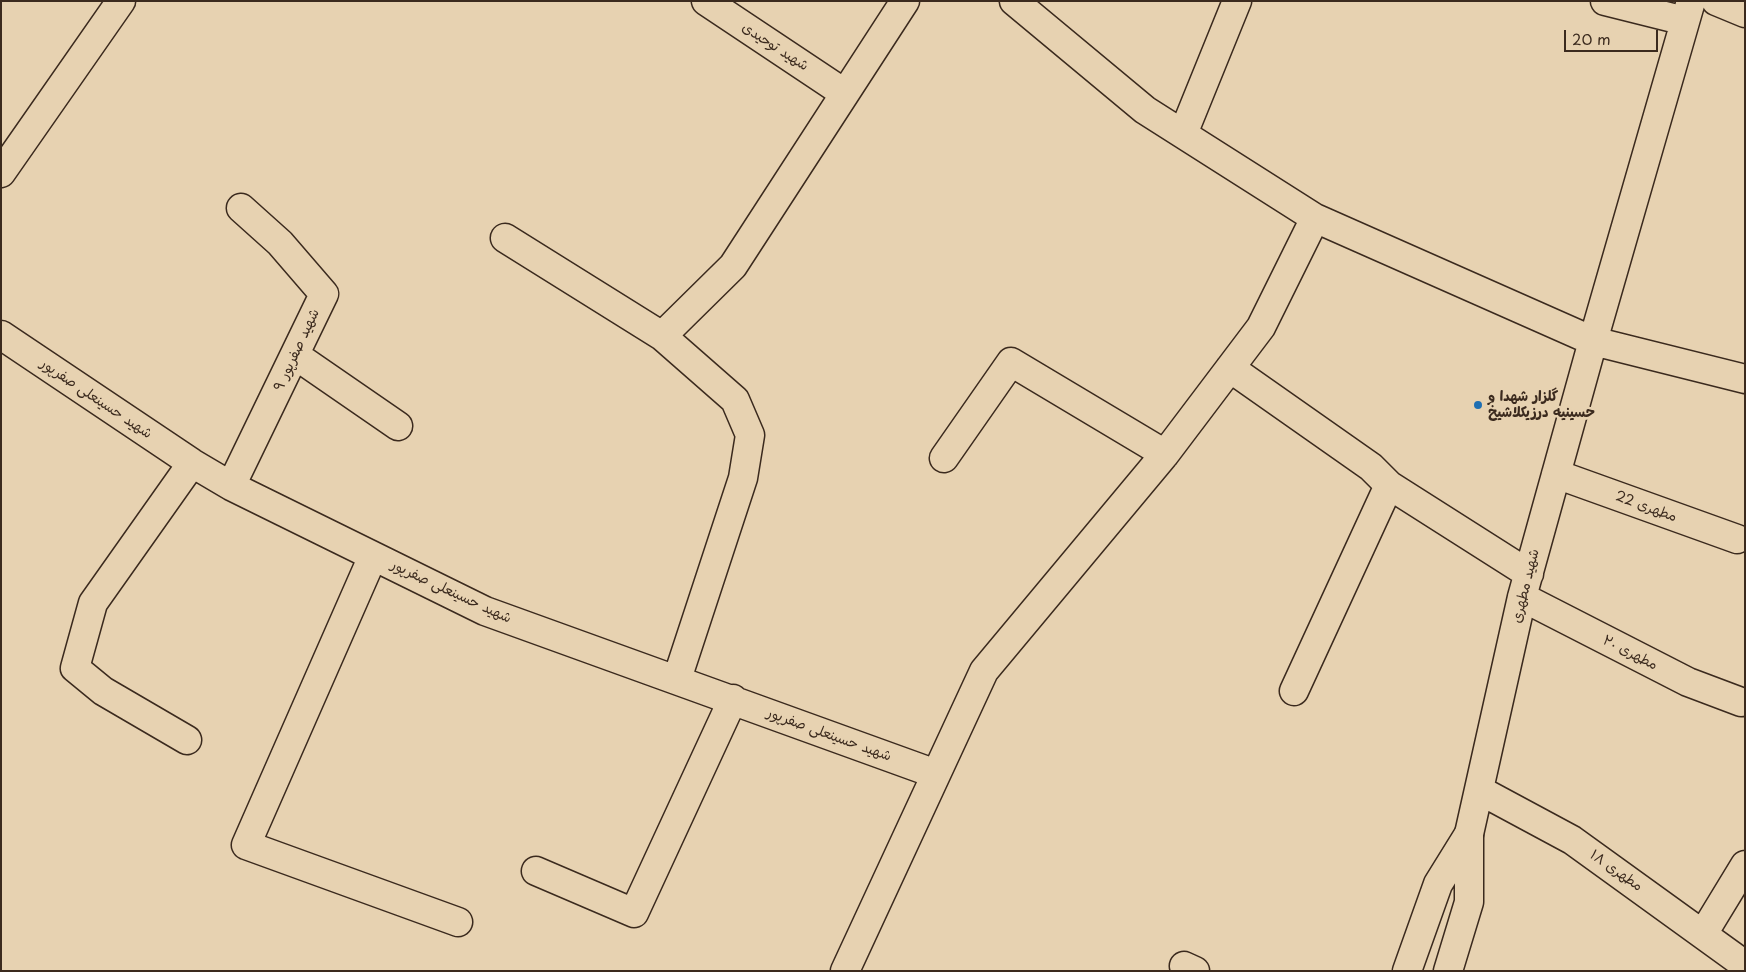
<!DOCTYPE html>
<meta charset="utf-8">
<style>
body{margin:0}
#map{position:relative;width:1746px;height:972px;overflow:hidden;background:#e7d2b1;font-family:"Playpen Sans",sans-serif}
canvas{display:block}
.frame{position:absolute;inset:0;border:2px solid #3b2a1e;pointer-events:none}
.scale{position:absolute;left:1564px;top:30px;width:94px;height:22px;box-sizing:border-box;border:2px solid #3b2a1e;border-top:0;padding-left:6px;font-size:15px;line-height:18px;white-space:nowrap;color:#3b2a1e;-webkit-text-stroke:4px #e7d2b1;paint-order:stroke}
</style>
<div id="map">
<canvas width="1746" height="972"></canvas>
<div class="frame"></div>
<div class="scale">20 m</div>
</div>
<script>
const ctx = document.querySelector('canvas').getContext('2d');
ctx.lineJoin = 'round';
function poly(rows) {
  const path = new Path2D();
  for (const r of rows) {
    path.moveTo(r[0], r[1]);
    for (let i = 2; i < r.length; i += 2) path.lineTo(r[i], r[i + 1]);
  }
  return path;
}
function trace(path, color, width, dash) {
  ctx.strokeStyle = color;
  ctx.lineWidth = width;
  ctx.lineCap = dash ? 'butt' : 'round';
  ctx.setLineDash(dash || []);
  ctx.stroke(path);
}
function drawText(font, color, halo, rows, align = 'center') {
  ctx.font = font + ' "Playpen Sans","Playpen Sans Arabic",sans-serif';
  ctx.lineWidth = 5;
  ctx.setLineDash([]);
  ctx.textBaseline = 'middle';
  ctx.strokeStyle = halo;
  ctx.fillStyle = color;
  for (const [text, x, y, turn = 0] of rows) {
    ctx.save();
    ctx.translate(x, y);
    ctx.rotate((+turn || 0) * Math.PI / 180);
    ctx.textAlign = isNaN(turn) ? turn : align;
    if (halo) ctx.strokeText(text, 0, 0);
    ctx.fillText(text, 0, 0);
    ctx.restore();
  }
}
const minor = poly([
 [706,1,844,93],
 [1014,1,1145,110,1315,218,1593,341,1745,379],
 [1605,1,1685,21],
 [1716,1,1745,13],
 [1183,134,1237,1],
 [1,173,121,1],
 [505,238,662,336,735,400,750,435,743,478,677,679],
 [1,335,192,463,231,486,485,611,936,774],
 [662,336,733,266,905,1],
 [295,355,398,426],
 [1230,368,1371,467,1389,485,1529,574],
 [944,458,1011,362,1165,454],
 [1556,474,1737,539],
 [231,486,324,294,280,243,241,208],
 [373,556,246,845,458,922],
 [1522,597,1688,682,1741,702],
 [1294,691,1389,485],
 [187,740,103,691,75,668,93,603,192,463],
 [1479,790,1572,840,1745,965],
 [1469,834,1522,597,1593,341,1691,1],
 [536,871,634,913,733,699],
 [1703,934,1745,865],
 [1184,966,1195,971],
 [845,971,984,671,1165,454,1261,327,1315,218]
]);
const major = poly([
 [1407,971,1438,884,1469,834],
 [1448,971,1469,902,1469,834]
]);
trace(minor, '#3b2a1e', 31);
trace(major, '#3b2a1e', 31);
trace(minor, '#e7d2b1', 28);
trace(major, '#e7d2b1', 28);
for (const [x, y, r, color] of [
 [1478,405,5,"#1f6fb2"]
]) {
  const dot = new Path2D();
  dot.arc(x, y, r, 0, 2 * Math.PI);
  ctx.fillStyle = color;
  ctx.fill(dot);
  trace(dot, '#e7d2b1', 2);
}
drawText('14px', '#3b2a1e', '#e7d2b1', [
 ["شهید توحیدی",775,47,33],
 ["شهید صفرپور ۹",297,350,-65],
 ["شهید حسینعلی صفرپور",96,399,34],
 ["مطهری 22",1646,507,20],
 ["شهید مطهری",1526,586,-76],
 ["شهید حسینعلی صفرپور",451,592,25],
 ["مطهری ۲۰",1630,653,27],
 ["شهید حسینعلی صفرپور",829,735,20],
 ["مطهری ۱۸",1616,871,35]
]);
drawText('bold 14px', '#3b2a1e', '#e7d2b1', [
 ["گلزار شهدا و",1488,397],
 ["حسینیه درزیکلاشیخ",1488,413]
], 'left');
</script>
